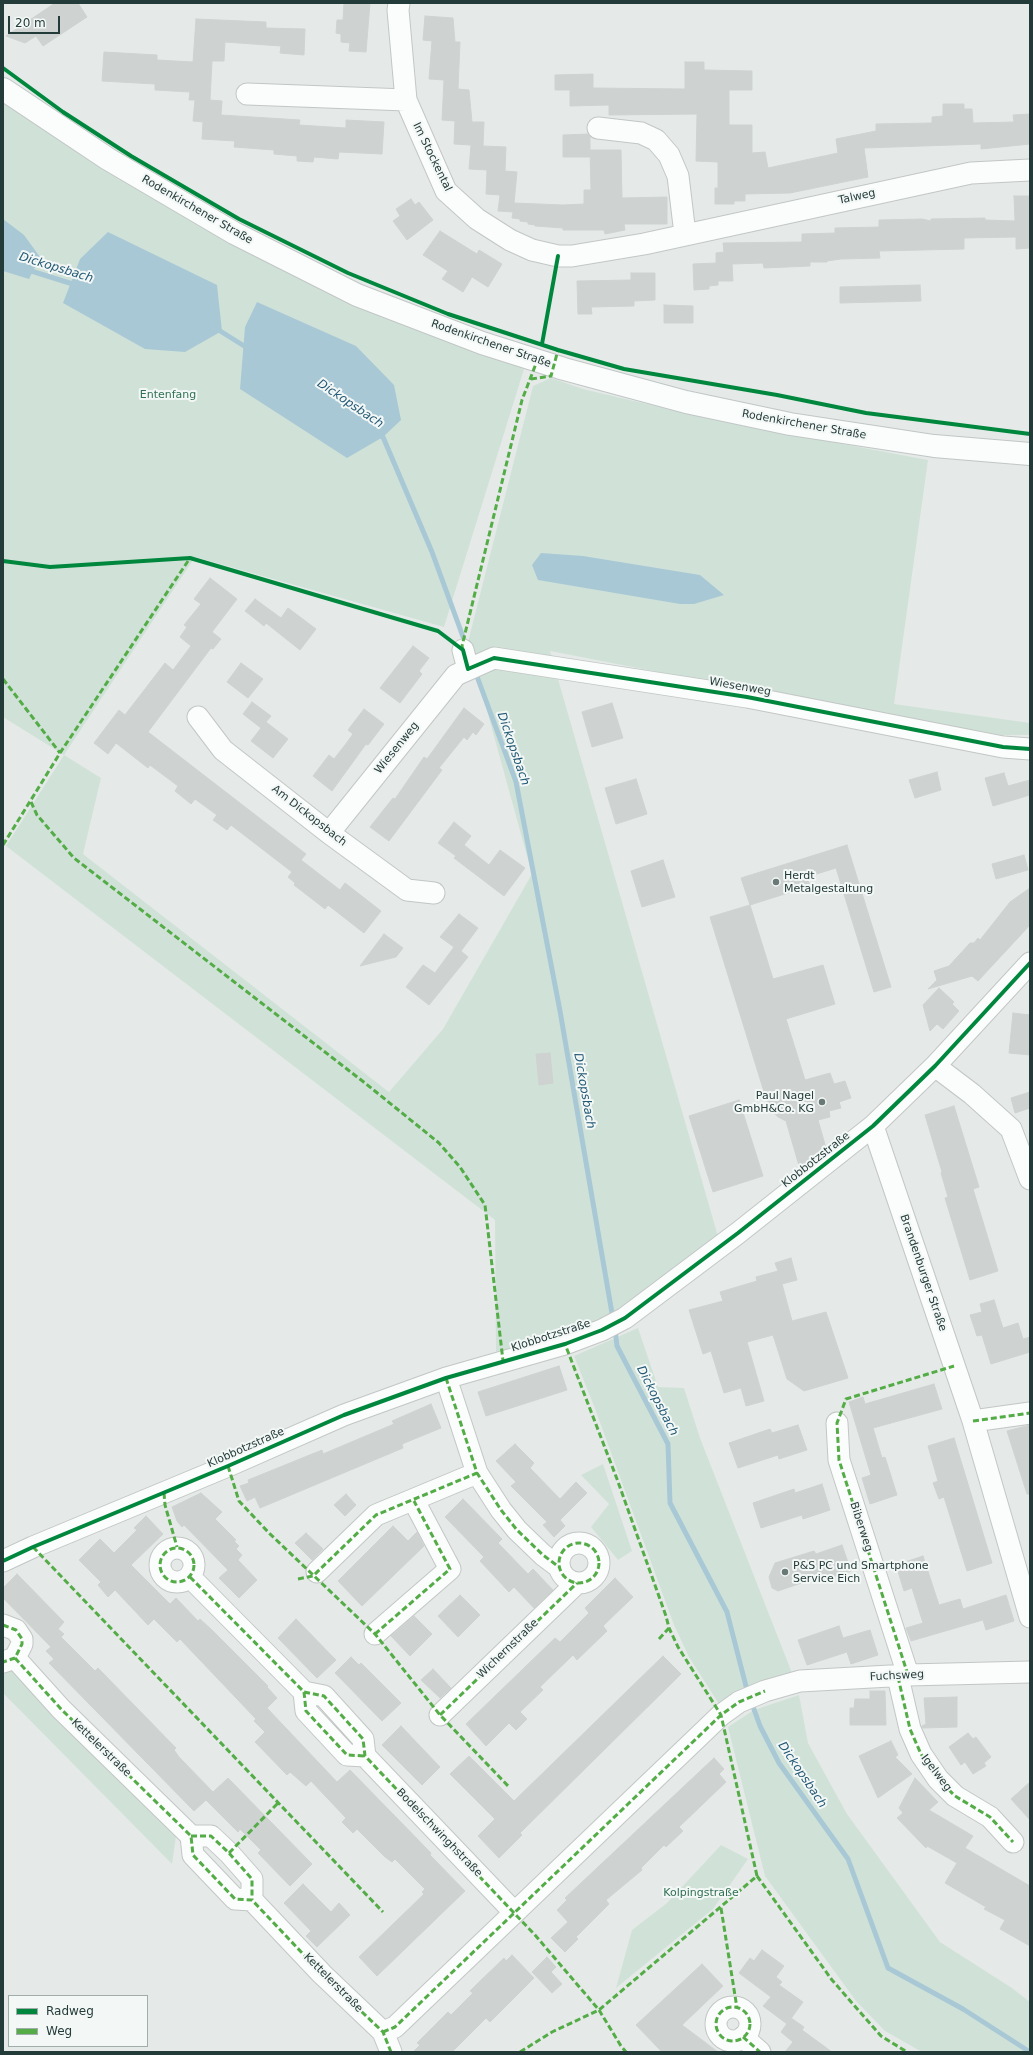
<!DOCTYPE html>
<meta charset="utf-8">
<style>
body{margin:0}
#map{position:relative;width:1033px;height:2055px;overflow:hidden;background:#e5eae8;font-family:"DejaVu Sans",sans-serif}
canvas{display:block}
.frame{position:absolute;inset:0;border:4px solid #243c39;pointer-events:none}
.legend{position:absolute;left:8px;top:1995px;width:140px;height:52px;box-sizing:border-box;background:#f3f8f7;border:1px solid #a0adab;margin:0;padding:5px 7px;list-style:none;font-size:12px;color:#243c39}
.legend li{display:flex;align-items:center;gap:8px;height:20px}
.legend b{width:20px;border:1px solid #a0adab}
.scale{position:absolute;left:8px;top:16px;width:52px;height:18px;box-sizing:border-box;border:2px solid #243c39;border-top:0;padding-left:5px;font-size:12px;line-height:14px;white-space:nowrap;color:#243c39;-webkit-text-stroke:3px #f3f8f7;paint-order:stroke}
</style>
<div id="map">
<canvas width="1033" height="2055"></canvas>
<div class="frame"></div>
<ul class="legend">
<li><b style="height:5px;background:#00873e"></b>Radweg</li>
<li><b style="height:5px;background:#53ac46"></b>Weg</li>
</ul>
<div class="scale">20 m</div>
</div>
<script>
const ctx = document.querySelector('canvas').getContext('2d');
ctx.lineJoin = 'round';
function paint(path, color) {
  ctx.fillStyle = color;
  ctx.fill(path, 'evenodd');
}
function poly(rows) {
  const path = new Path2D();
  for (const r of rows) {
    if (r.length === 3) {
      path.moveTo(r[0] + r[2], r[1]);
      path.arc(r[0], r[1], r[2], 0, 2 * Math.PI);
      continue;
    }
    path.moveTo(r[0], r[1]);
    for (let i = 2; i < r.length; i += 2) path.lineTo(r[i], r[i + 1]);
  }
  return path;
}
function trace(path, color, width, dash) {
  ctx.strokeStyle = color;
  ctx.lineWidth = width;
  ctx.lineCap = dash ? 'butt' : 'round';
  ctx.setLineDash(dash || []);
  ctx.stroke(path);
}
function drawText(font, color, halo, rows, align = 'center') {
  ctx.font = font + ' "DejaVu Sans",sans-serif';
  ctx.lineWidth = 4;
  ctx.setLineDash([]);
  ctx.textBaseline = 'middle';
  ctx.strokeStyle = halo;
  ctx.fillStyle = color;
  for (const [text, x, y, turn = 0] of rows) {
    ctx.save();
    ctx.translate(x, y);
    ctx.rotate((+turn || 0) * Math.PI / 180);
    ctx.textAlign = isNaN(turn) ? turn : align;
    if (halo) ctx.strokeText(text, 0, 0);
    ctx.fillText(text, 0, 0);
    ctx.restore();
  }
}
paint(poly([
 [3,97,357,306,524,369,444,627,195,557,64,755,101,778,83,854,389,1092,443,1029,532,874,468,642,533,386,551,378,583,389,715,420,928,460,894,704,1030,723,1030,735,1001,735,750,690,550,651,719,1240,627,1307,557,1337,496,1352,495,1220,6,846,64,755,3,717],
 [638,1328,658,1387,684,1388,700,1438,792,1673,746,1688,719,1704,689,1657,674,1625,594,1406,574,1356],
 [603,1464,632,1551,618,1560,591,1527,609,1504,581,1475],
 [3,1668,16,1671,176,1836,172,1864,3,1693],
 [799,1695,808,1743,847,1814,940,1942,1012,1988,1030,2002,1030,2052,922,2052,885,2031,856,2001,765,1876,728,1727,754,1710],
 [721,1845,748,1859,713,1909,616,1988,632,1930,667,1903]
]), '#d0e2d8');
paint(poly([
 [3,219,24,235,40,257,29,279,3,271],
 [108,232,217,285,222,331,185,352,145,349,63,303,80,259],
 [257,302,356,346,394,385,401,420,383,437,347,458,240,389,245,327],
 [541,553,583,556,700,575,724,595,694,604,680,604,538,580,532,565]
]), '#a9c8d5');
trace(poly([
 [28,270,76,285],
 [217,329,249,349],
 [377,434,383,437,432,552,466,645],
 [475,671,516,782,560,1011,613,1319],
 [615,1329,617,1346,668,1444,670,1503,727,1612,748,1694],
 [751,1701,760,1726,779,1763,848,1859,888,1968,963,2009,1030,2052]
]), '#a9c8d5', 5);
const building = poly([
 [55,3,78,3,87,17,43,46,36,36,25,43,6,36,55,3],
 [344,3,370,3,366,52,349,51,350,43,341,42,341,34,336,33,337,20,343,20,344,3],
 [425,16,453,18,455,42,460,42,458,89,469,90,472,122,484,122,483,146,506,147,505,171,517,172,514,203,563,205,584,204,584,190,591,190,590,150,590,157,563,157,563,135,588,134,590,137,590,150,621,150,622,198,667,197,667,224,624,224,625,230,605,234,604,230,563,230,563,228,535,226,535,225,528,224,528,222,520,221,520,219,512,218,513,212,498,211,500,195,486,194,487,170,469,169,471,145,454,144,455,121,442,120,444,80,429,79,432,41,423,40,425,16],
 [196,19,266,22,266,28,305,29,304,55,280,53,281,46,225,42,224,61,212,61,210,100,222,101,221,115,300,120,299,125,346,128,346,120,384,122,382,154,339,152,338,159,314,157,313,162,297,161,297,156,274,154,274,150,234,147,235,141,202,139,203,122,193,121,195,100,189,100,190,92,155,90,155,84,102,81,104,52,157,55,157,60,193,62,196,19],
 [685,62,704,62,704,70,752,71,752,90,729,90,729,125,752,125,752,153,765,152,768,168,838,153,836,139,876,131,876,124,932,123,932,117,943,116,943,104,964,104,964,109,972,109,973,123,1014,122,1013,115,1030,114,1030,144,981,149,981,144,864,148,868,177,790,193,745,194,745,201,734,201,734,204,715,204,715,188,718,188,718,162,696,161,697,114,609,115,609,105,570,106,570,90,555,90,555,75,593,74,593,88,685,89,685,62],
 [1014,196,1030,196,1030,248,1016,249,1016,237,964,238,964,249,879,251,880,258,841,259,827,261,827,262,810,262,810,266,764,268,763,263,732,264,733,281,718,281,718,285,709,286,709,289,694,290,693,264,716,263,716,253,724,252,723,243,802,242,802,234,835,233,835,228,879,227,879,220,922,219,931,221,931,219,985,218,985,220,1015,221,1014,196],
 [411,199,415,205,419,202,433,220,407,240,393,221,400,216,396,209,411,199],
 [440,231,477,254,479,250,502,264,488,287,472,277,463,292,442,279,448,271,423,255,440,231],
 [631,273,655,273,655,300,634,301,634,306,591,307,592,314,578,314,577,281,631,280,631,273],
 [920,285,921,301,840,303,840,287,920,285],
 [664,305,693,306,693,323,664,323,664,305],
 [210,578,237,599,212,632,221,639,213,649,211,648,148,732,306,854,301,860,340,890,345,883,381,911,364,933,328,905,325,909,294,885,295,883,288,877,292,872,231,825,227,830,213,820,217,815,195,799,191,804,175,791,178,786,150,765,148,768,116,743,108,754,94,743,119,710,125,715,165,663,173,670,191,646,180,637,187,627,184,625,201,604,194,599,210,578],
 [255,599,281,618,288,608,316,629,300,650,266,623,264,626,245,611,255,599],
 [413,646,429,658,419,671,422,674,400,703,380,688,413,646],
 [241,663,263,679,248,698,227,682,241,663],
 [252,702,271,716,266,722,288,739,273,758,251,741,261,728,243,714,252,702],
 [612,703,623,738,592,747,582,712,612,703],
 [464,708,484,724,476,735,473,732,467,740,464,737,439,768,442,770,389,841,370,827,393,798,395,799,424,757,427,759,464,708],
 [364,709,384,724,368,745,366,744,332,791,313,776,329,755,334,759,345,745,353,734,348,730,364,709],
 [937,772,941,790,915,798,909,780,937,772],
 [1004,773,1008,786,1030,780,1030,795,993,806,985,778,1004,773],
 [636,779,647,814,616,824,605,788,636,779],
 [454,822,471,836,464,845,489,865,500,850,525,868,504,896,454,858,456,856,438,843,454,822],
 [847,845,891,987,874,992,836,868,807,877,810,886,750,905,741,878,847,845],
 [1024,855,1028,870,996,879,992,864,1024,855],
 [663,860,675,897,642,907,631,871,663,860],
 [1030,888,1030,925,978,981,972,976,928,989,937,980,934,971,949,966,970,943,974,943,978,938,980,940,1010,902,1030,888],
 [750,905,773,979,823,965,835,1004,786,1019,805,1080,830,1073,834,1084,845,1081,851,1098,839,1102,841,1108,829,1111,830,1117,818,1120,826,1148,800,1169,786,1121,778,1117,769,1108,710,917,750,905],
 [459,914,478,928,461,951,468,957,429,1005,406,987,423,965,435,973,454,947,440,937,459,914],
 [384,934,403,948,396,957,360,966,384,934],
 [939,988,954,1002,952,1004,959,1011,943,1029,937,1024,930,1031,923,1005,939,988],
 [1013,1013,1030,1015,1030,1055,1009,1053,1013,1013],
 [550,1053,553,1083,539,1085,536,1054,550,1053],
 [1030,1092,1030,1108,1015,1113,1011,1098,1030,1092],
 [739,1100,763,1176,713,1192,689,1116,739,1100],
 [954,1106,979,1187,973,1189,998,1271,970,1280,945,1198,948,1197,941,1173,942,1172,925,1115,954,1106],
 [791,1258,797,1280,782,1284,792,1321,826,1312,848,1378,804,1391,787,1379,773,1335,747,1342,764,1401,746,1406,741,1388,724,1393,711,1351,703,1354,689,1310,723,1301,720,1292,757,1281,756,1277,778,1271,775,1263,791,1258],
 [994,1300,1003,1328,1018,1323,1023,1339,1030,1337,1030,1352,991,1364,982,1335,977,1336,970,1315,982,1312,980,1304,994,1300],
 [559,1366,567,1390,486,1416,478,1392,559,1366],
 [934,1384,942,1409,873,1428,882,1458,885,1457,897,1495,870,1504,862,1478,871,1475,849,1402,863,1397,865,1404,934,1384],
 [431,1404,441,1428,402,1444,403,1448,260,1508,255,1497,247,1501,240,1486,249,1483,248,1480,322,1450,323,1454,394,1424,392,1421,431,1404],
 [798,1425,807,1450,779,1459,778,1455,738,1468,729,1443,770,1429,772,1433,798,1425],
 [1030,1425,1030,1494,1027,1494,1007,1431,1030,1425],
 [954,1438,992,1563,967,1571,944,1497,939,1499,933,1483,938,1481,928,1446,954,1438],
 [515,1444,534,1463,530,1468,560,1499,576,1482,587,1493,560,1520,565,1526,554,1537,543,1525,547,1522,511,1486,516,1482,496,1461,515,1444],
 [822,1484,830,1510,803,1519,802,1515,761,1528,753,1503,794,1489,795,1493,822,1484],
 [201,1493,222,1512,215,1519,236,1540,234,1541,239,1546,236,1549,242,1555,238,1560,257,1580,239,1598,219,1578,228,1570,184,1525,182,1527,177,1521,172,1507,201,1493],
 [346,1494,356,1505,345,1516,334,1505,346,1494],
 [463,1499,502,1539,498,1543,528,1574,533,1569,553,1590,534,1608,514,1587,509,1592,480,1561,484,1557,445,1517,463,1499],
 [146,1516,163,1534,131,1565,170,1604,176,1598,198,1621,200,1619,212,1630,268,1686,267,1687,277,1698,267,1708,337,1782,350,1770,431,1853,430,1855,465,1891,377,1976,359,1957,424,1894,422,1892,425,1889,395,1859,392,1862,385,1857,357,1829,353,1833,342,1822,346,1818,311,1781,306,1786,290,1772,287,1775,255,1742,265,1732,254,1721,256,1719,180,1639,177,1642,154,1619,148,1625,115,1590,108,1597,98,1585,101,1582,79,1560,100,1539,114,1553,137,1530,134,1528,146,1516],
 [393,1526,408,1541,417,1532,424,1546,362,1606,338,1581,393,1526],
 [306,1533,323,1549,312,1560,295,1543,306,1533],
 [842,1545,851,1571,823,1580,822,1576,778,1591,772,1588,769,1577,775,1563,814,1551,816,1554,842,1545],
 [923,1556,939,1605,960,1599,963,1609,1006,1595,1014,1621,986,1630,983,1620,911,1641,906,1628,923,1623,912,1588,904,1591,896,1565,923,1556],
 [17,1574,64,1622,58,1629,64,1634,61,1637,95,1671,98,1668,176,1748,174,1750,179,1757,213,1792,228,1778,312,1864,290,1886,258,1853,261,1850,240,1829,238,1832,206,1800,194,1811,49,1663,54,1659,46,1651,51,1647,3,1598,3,1588,17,1574],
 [615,1578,633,1597,603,1626,607,1631,577,1660,573,1655,540,1687,543,1690,520,1712,527,1719,516,1730,509,1723,486,1746,466,1724,555,1638,560,1642,589,1613,585,1608,615,1578],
 [460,1595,480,1615,458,1637,438,1616,460,1595],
 [414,1616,432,1634,410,1656,391,1636,414,1616],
 [296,1619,336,1660,317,1678,278,1638,296,1619],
 [839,1626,843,1638,870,1630,878,1655,851,1664,847,1652,807,1665,798,1640,839,1626],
 [663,1656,681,1674,520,1833,522,1835,499,1858,478,1836,495,1819,450,1774,469,1756,514,1801,663,1656],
 [351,1657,359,1665,361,1663,401,1703,382,1721,335,1673,351,1657],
 [433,1669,451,1688,440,1698,421,1680,433,1669],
 [870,1691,885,1691,886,1725,850,1725,850,1708,854,1708,855,1699,870,1699,870,1691],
 [957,1697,957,1727,923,1728,922,1726,926,1724,924,1698,957,1697],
 [401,1726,440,1767,422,1785,382,1745,401,1726],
 [968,1733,973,1739,976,1737,991,1757,984,1763,986,1766,973,1774,965,1762,961,1765,949,1747,968,1733],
 [891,1741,898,1755,895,1757,912,1774,878,1798,859,1756,891,1741],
 [714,1758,724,1769,719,1774,726,1782,679,1827,683,1831,666,1847,664,1845,641,1868,642,1870,606,1900,609,1904,576,1937,578,1939,565,1952,551,1938,568,1922,557,1910,567,1900,565,1898,714,1758],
 [915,1778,938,1802,929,1810,973,1836,965,1848,1030,1886,1030,1946,1000,1929,1005,1920,984,1909,986,1907,945,1883,957,1863,927,1846,926,1848,897,1818,903,1813,899,1808,915,1778],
 [1030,1782,1030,1820,1011,1799,1030,1782],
 [303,1884,331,1912,339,1903,350,1915,317,1947,306,1936,311,1931,284,1903,303,1884],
 [762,1950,784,1966,776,1977,782,1982,779,1985,803,2002,787,2024,763,2006,771,1997,739,1973,750,1958,754,1961,762,1950],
 [512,1955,534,1978,490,2022,486,2018,452,2052,413,2052,420,2045,417,2043,448,2012,451,2015,473,1993,470,1991,477,1984,504,1958,506,1961,512,1955],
 [547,1957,556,1967,551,1972,562,1984,552,1993,532,1972,547,1957],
 [702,1964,723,1986,682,2025,718,2052,662,2052,636,2025,702,1964],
 [791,2018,804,2027,802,2030,832,2052,785,2052,793,2042,781,2032,791,2018]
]);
paint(building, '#ced2d1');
trace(building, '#ced3d1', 1);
const street = poly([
 [399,3,398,10,406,100,446,191,477,219,510,240,532,250,558,256,572,256,644,244,971,173,1030,170],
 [247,94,406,100],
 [598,128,641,133,656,140,669,155,678,176,685,234],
 [463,650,468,669],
 [198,717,223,750,329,833,407,890,434,893],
 [329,833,456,675,494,658,747,697,1003,747,1030,749],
 [935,1066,972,1094,1011,1129,1030,1179],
 [873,1126,973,1421,1030,1617],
 [446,1378,477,1473,501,1510,517,1530,543,1555,559,1567],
 [973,1421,1030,1413],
 [837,1423,839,1460,908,1675],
 [579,1563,20],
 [177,1565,17],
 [3,1561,33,1547,228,1466,344,1415,446,1378,565,1344,602,1330,625,1318,738,1233,873,1126,935,1066,1030,963],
 [317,1572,376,1515,477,1473],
 [190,1577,304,1692,324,1696,363,1739,365,1756,514,1912],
 [3,1625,16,1630,22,1639,22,1644,15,1658,3,1662],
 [375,1634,450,1569,414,1501],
 [15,1658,61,1709,191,1836,193,1855,235,1899,252,1900,322,1974,383,2032,391,2052],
 [898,1677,910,1729,921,1754,938,1779,955,1796,990,1817,1013,1842],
 [304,1692,306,1711,347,1755,365,1756],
 [440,1715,577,1583],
 [191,1836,211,1836,229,1853,252,1879,252,1900],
 [733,2024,17],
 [383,2032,395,2027,721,1715,739,1702,765,1691,800,1681,908,1675,1030,1672],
 [743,2037,760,2052]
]);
const secondary = poly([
 [3,89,108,159,234,233,357,295,482,343,564,369,686,402,790,424,934,446,1030,454]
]);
trace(street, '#c2c7c5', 23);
trace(secondary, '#c1c7c6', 24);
trace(street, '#fbfcfc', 21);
trace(secondary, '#fbfcfc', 22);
trace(poly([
 [531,379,551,376,558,350],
 [463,650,462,646,522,400,537,361],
 [3,679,60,753],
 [31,802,37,815,74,858,365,1083,439,1143,460,1167,485,1205,503,1361],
 [3,845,60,753,190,558],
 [446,1378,477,1473,501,1510,517,1530,543,1555,559,1567],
 [973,1421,1030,1413],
 [228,1466,239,1501,269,1533,375,1634,440,1715,510,1788],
 [164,1493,165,1505,177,1547],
 [579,1563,20],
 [33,1547,383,1912],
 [177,1565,17],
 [190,1577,304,1692,324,1696,363,1739,365,1756,535,1935,599,2010,621,2046,626,2052],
 [298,1579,313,1576,376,1515,477,1473],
 [3,1625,16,1630,22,1639,22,1644,15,1658,3,1662],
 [375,1634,450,1569,414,1501],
 [659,1639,669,1628],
 [15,1658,61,1709,191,1836,193,1855,235,1899,252,1900,322,1974,383,2032,391,2052],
 [908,1675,839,1460,837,1423,846,1399,954,1366],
 [898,1677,910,1729,921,1754,938,1779,955,1796,990,1817,1013,1842],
 [304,1692,306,1711,347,1755,365,1756],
 [440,1715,577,1583],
 [191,1836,211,1836,229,1853,252,1879,252,1900],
 [229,1853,278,1803],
 [757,1876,832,1980,881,2036,907,2052],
 [721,1908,737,2008],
 [733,2024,17],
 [383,2032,395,2027,721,1715,739,1702,765,1691],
 [743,2037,760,2052],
 [520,2052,552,2032,599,2010,757,1876,721,1715,678,1647,669,1628,666,1616,617,1479,565,1344,564,1344]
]), '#53ac46', 3, [6, 3]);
trace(poly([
 [3,68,63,112,131,156,239,219,348,273,448,314,558,350,624,369,777,395,866,413,1030,434],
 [542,344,558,256],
 [3,561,50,567,190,558,438,631,463,650,468,669,494,658,747,697,1003,747,1030,749],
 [3,1561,33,1547,228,1466,344,1415,446,1378,565,1344,602,1330,625,1318,738,1233,873,1126,935,1066,1030,963]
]), '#00873e', 4);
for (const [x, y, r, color] of [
 [776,882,4,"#687976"],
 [822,1102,4,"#687976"],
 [785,1572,4,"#687976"]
]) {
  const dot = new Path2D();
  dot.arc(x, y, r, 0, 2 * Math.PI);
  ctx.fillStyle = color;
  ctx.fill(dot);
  trace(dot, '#f3f8f7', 1.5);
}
drawText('11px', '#243c39', '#f3f8f7', [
 ["Im Stockental",432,157,64],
 ["Talweg",857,197,-12],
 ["Rodenkirchener Straße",197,210,30],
 ["Rodenkirchener Straße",491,344,19],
 ["Rodenkirchener Straße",804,425,10],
 ["Wiesenweg",740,687,10],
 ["Wiesenweg",397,748,-51],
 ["Am Dickopsbach",309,816,38],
 ["Klobbotzstraße",816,1160,-38],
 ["Brandenburger Straße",923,1273,71],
 ["Klobbotzstraße",551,1336,-18],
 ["Klobbotzstraße",246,1448,-24],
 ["Biberweg",861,1527,72],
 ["Wichernstraße",508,1649,-44],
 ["Fuchsweg",897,1676,-3],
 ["Kettelerstraße",101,1748,44],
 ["Igelweg",936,1773,53],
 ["Bodelschwinghstraße",439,1833,46],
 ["Kettelerstraße",333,1983,45]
]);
drawText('11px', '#317054', '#f3f8f7', [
 ["Entenfang",168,395],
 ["Kolpingstraße",701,1893]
]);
drawText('11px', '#243c39', '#f3f8f7', [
 ["Herdt",784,876],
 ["Metalgestaltung",784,889],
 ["Paul Nagel",814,1096,"right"],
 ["GmbH&Co. KG",814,1109,"right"],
 ["P&S PC und Smartphone",793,1566],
 ["Service Eich",793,1579]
], 'left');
drawText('italic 12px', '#225874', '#f3f8f7', [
 ["Dickopsbach",56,268,17],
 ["Dickopsbach",350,404,34],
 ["Dickopsbach",513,749,71],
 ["Dickopsbach",584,1091,80],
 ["Dickopsbach",657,1401,63],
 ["Dickopsbach",802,1775,56]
]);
</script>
